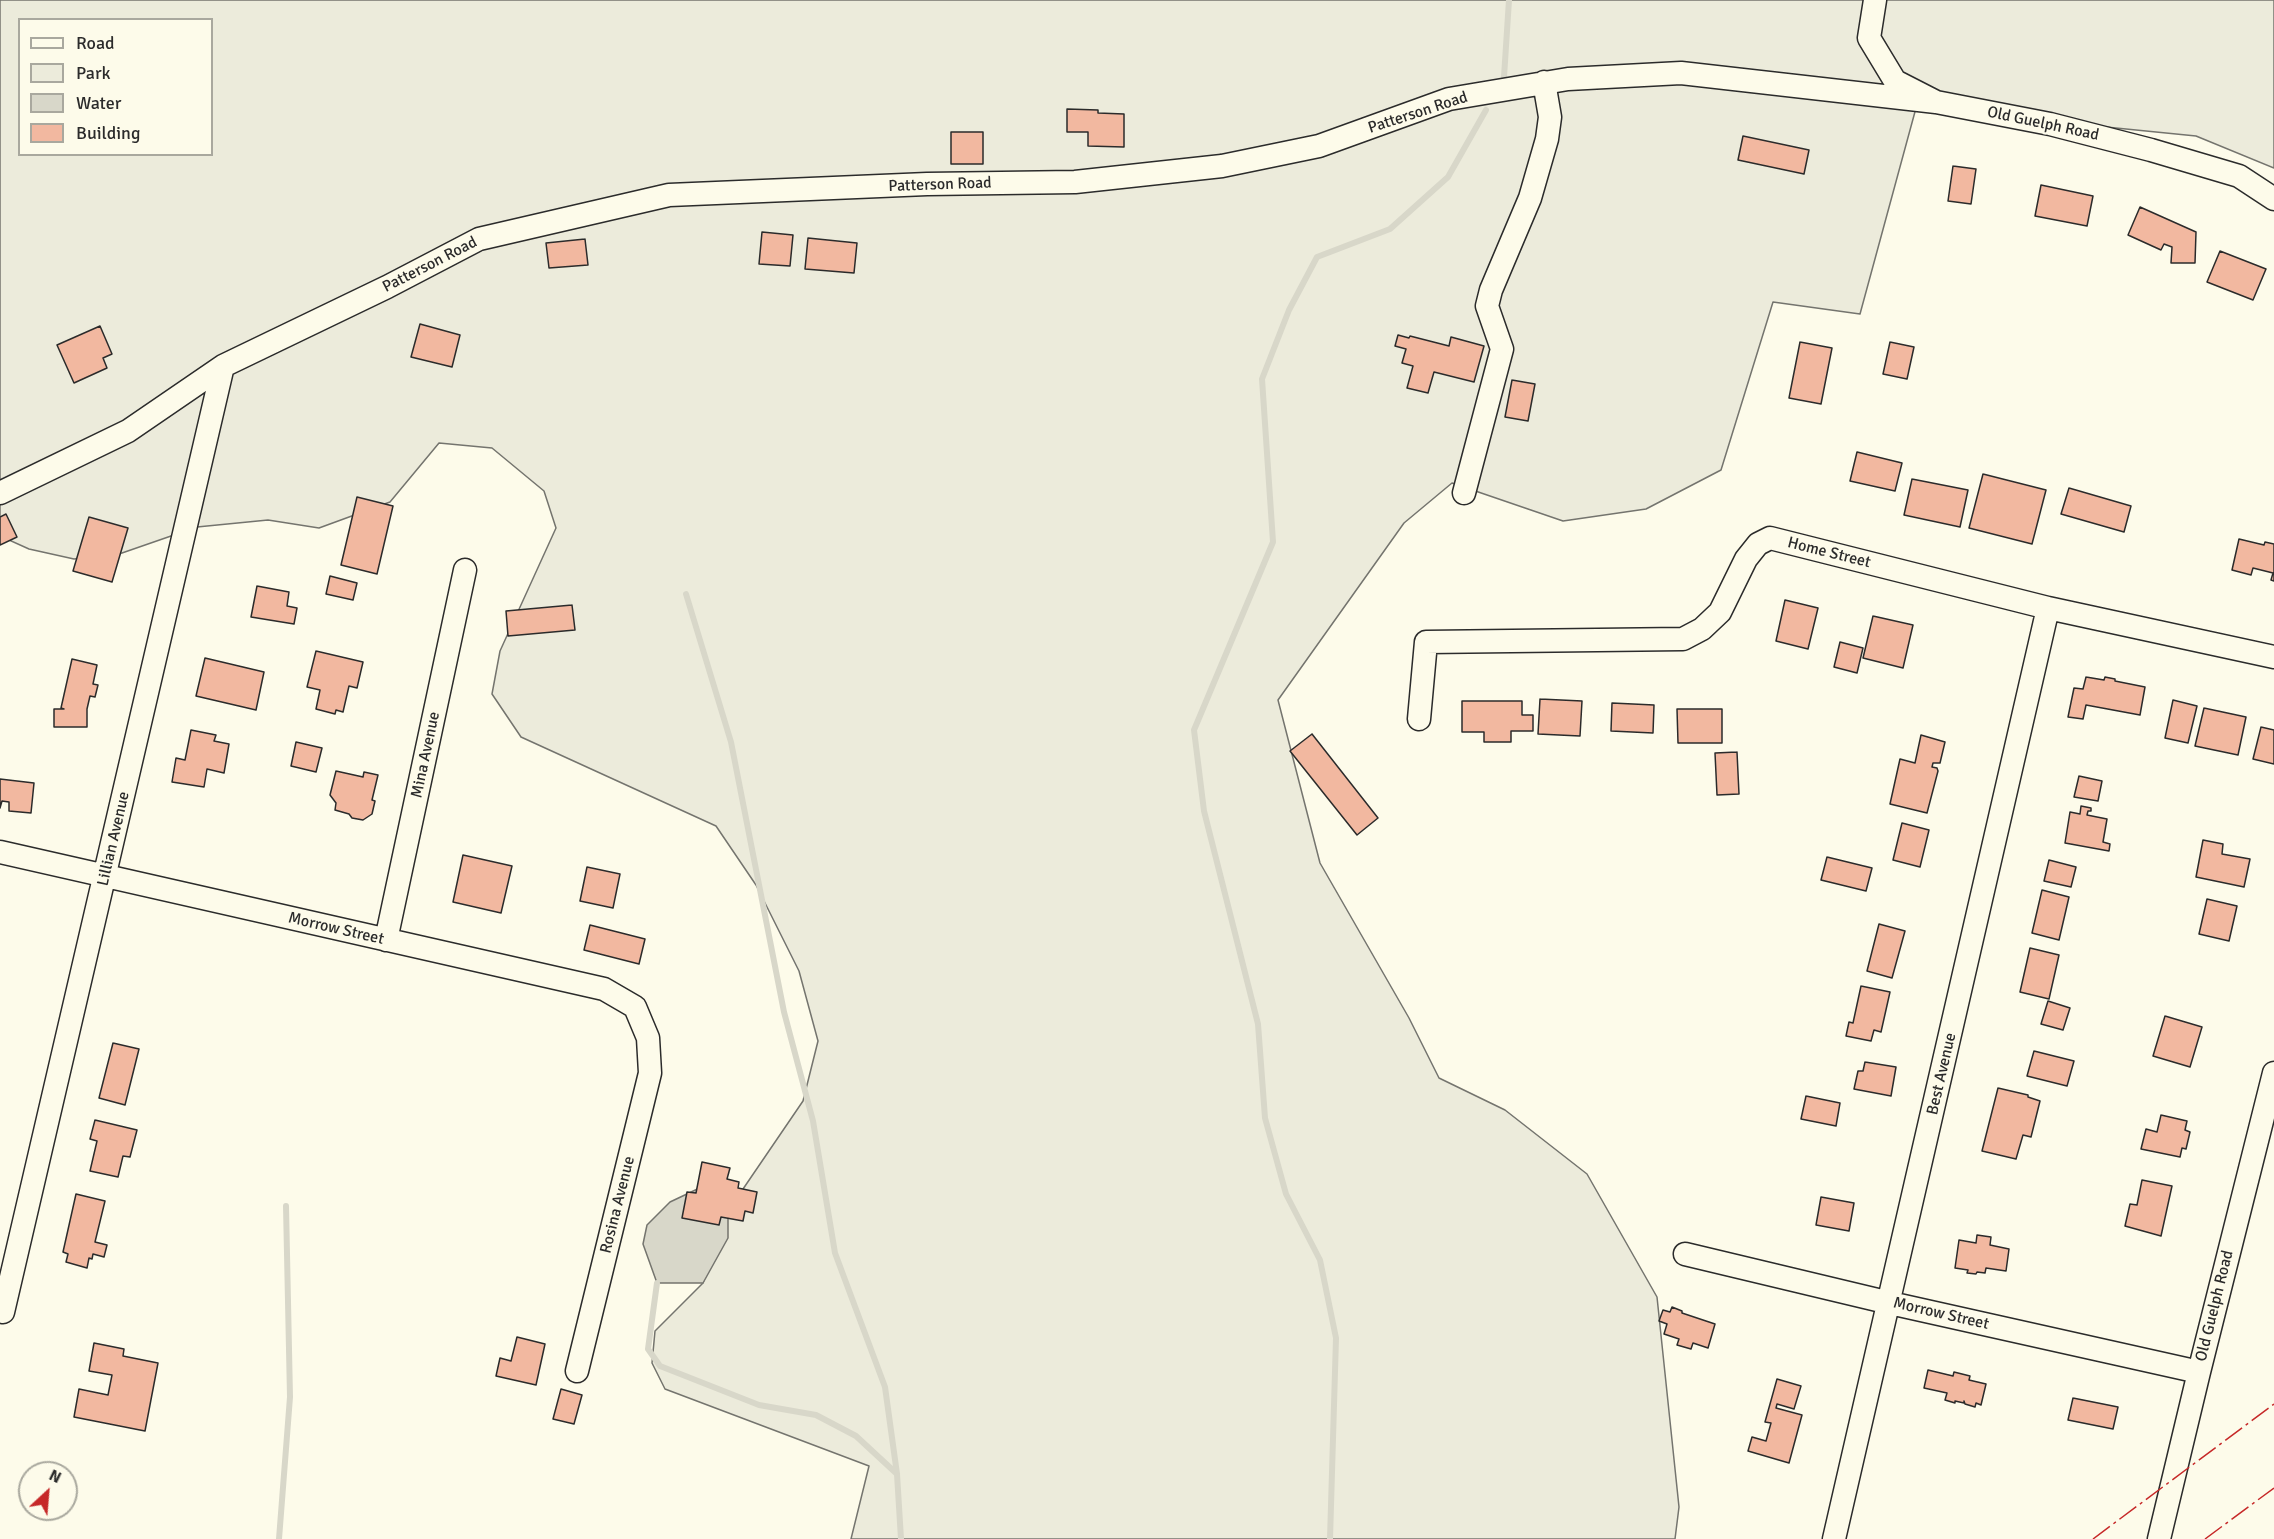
<!DOCTYPE html>
<style>
body{margin:0}
#map{position:relative;width:2274px;height:1539px;overflow:hidden;background:#fdfbea;font-family:Signika,sans-serif}
canvas{display:block}
.legend{position:absolute;left:18px;top:18px;width:195px;height:138px;box-sizing:border-box;background:#fdfbea;border:2px solid #a9a89e;margin:0;padding:8px 10px;list-style:none;font-size:18px;color:#2b2b2b}
.legend li{display:flex;align-items:center;gap:12px;height:30px}
.legend b{width:30px;border:2px solid #a9a89e}
.north{position:absolute;left:18px;top:1461px;width:60px;height:60px;box-sizing:border-box;background:#fdfbea;border:2px solid #a9a89e;border-radius:50%;rotate:26deg;font-size:16px;font-weight:700;line-height:24px;text-align:center;color:#2b2b2b}
.north::after{content:'';display:block;margin:auto;width:21px;height:27px;background:#c62828;clip-path:polygon(50% 0,100% 100%,50% 72%,0 100%)}
</style>
<div id="map">
<canvas width="2274" height="1539"></canvas>
<ul class="legend">
<li><b style="height:8px;background:#fdfbea"></b>Road</li>
<li><b style="height:16px;background:#ecebdb"></b>Park</li>
<li><b style="height:16px;background:#d8d7c9"></b>Water</li>
<li><b style="height:16px;background:#f2b8a0"></b>Building</li>
</ul>
<div class="north">N</div>
</div>
<script>
const ctx = document.querySelector('canvas').getContext('2d');
ctx.lineJoin = 'round';
function paint(path, color) {
  ctx.fillStyle = color;
  ctx.fill(path, 'evenodd');
}
function poly(rows) {
  const path = new Path2D();
  for (const r of rows) {
    path.moveTo(r[0], r[1]);
    for (let i = 2; i < r.length; i += 2) path.lineTo(r[i], r[i + 1]);
  }
  return path;
}
function trace(path, color, width, dash) {
  ctx.strokeStyle = color;
  ctx.lineWidth = width;
  ctx.lineCap = dash ? 'butt' : 'round';
  ctx.setLineDash(dash || []);
  ctx.stroke(path);
}
function drawText(font, color, halo, rows, align = 'center') {
  ctx.font = font + ' Signika,sans-serif';
  ctx.lineWidth = 4.5;
  ctx.setLineDash([]);
  ctx.textBaseline = 'middle';
  ctx.strokeStyle = halo;
  ctx.fillStyle = color;
  for (const [text, x, y, turn = 0] of rows) {
    ctx.save();
    ctx.translate(x, y);
    ctx.rotate((+turn || 0) * Math.PI / 180);
    ctx.textAlign = isNaN(turn) ? turn : align;
    if (halo) ctx.strokeText(text, 0, 0);
    ctx.fillText(text, 0, 0);
    ctx.restore();
  }
}
const green = poly([
 [0,0,2274,0,2274,168,2196,136,1916,108,1860,314,1773,302,1721,470,1646,509,1563,521,1452,483,1404,523,1278,700,1320,863,1409,1018,1439,1078,1505,1110,1587,1174,1657,1297,1679,1507,1675,1539,851,1539,869,1466,665,1389,652,1363,655,1331,703,1283,728,1211,803,1101,818,1041,799,971,756,885,716,826,521,737,492,694,500,651,556,528,544,491,492,448,439,443,390,502,319,528,268,520,197,527,122,553,74,559,29,549,0,536,0,0],
 [20,20,212,20,212,154,20,154,20,20]
]);
paint(green, '#ecebdb');
trace(green, '#74746e', 1.5);
const water = poly([
 [708,1184,728,1211,728,1238,703,1283,657,1283,643,1244,647,1225,670,1202,708,1184]
]);
paint(water, '#d8d7c9');
trace(water, '#74746e', 1.5);
trace(poly([
 [1504,77,1509,0],
 [686,594,731,742,784,1012,813,1121,835,1253,885,1387,897,1474,901,1539],
 [657,1283,648,1349,660,1366,759,1405,816,1415,856,1436,897,1474],
 [279,1539,290,1397,286,1206],
 [1330,1539,1336,1338,1320,1260,1286,1194,1265,1118,1258,1024,1204,811,1194,730,1273,542,1262,379,1289,310,1317,257,1390,229,1448,177,1486,110]
]), '#d8d7c9', 6);
const building = poly([
 [1067,109,1098,110,1098,113,1124,114,1124,147,1088,146,1088,132,1067,132,1067,109],
 [951,132,983,132,983,164,951,164,951,132],
 [1743,136,1809,150,1804,174,1738,160,1743,136],
 [1953,166,1976,169,1971,204,1948,201,1953,166],
 [2041,185,2093,196,2087,226,2035,216,2041,185],
 [2140,207,2196,232,2195,263,2171,263,2172,247,2164,244,2161,250,2128,235,2140,207],
 [762,232,793,235,790,266,759,264,762,232],
 [808,238,857,243,854,273,805,269,808,238],
 [585,239,588,265,549,268,546,243,585,239],
 [2220,251,2266,269,2253,300,2207,282,2220,251],
 [420,324,460,335,452,367,411,357,420,324],
 [100,326,112,354,103,358,107,368,74,383,57,345,100,326],
 [1398,335,1409,338,1410,336,1449,346,1451,337,1484,346,1474,382,1434,372,1428,393,1407,388,1413,366,1402,363,1406,349,1395,346,1398,335],
 [1800,342,1832,348,1821,404,1789,398,1800,342],
 [1890,342,1914,347,1907,379,1883,374,1890,342],
 [1512,380,1535,384,1528,421,1505,417,1512,380],
 [1857,452,1902,463,1895,491,1850,481,1857,452],
 [1983,474,2046,490,2032,544,1969,528,1983,474],
 [1912,479,1968,490,1960,527,1904,515,1912,479],
 [2069,488,2131,506,2124,532,2061,514,2069,488],
 [357,497,393,506,377,574,341,565,357,497],
 [6,514,17,537,0,545,0,517,6,514],
 [89,517,128,528,112,582,73,571,89,517],
 [2239,539,2264,545,2265,542,2274,544,2274,581,2271,580,2273,573,2253,568,2251,575,2232,570,2239,539],
 [330,576,357,583,353,600,326,594,330,576],
 [257,586,289,592,287,606,297,608,294,624,251,617,257,586],
 [1785,600,1818,608,1808,649,1776,641,1785,600],
 [572,605,575,630,508,636,506,611,572,605],
 [1873,616,1913,625,1903,668,1863,658,1873,616],
 [1840,642,1863,648,1857,673,1834,667,1840,642],
 [316,651,363,662,357,688,349,686,343,712,336,710,335,714,316,709,320,690,307,687,316,651],
 [205,658,264,672,256,710,196,696,205,658],
 [72,659,97,665,93,684,98,685,95,697,90,696,87,709,87,727,54,727,54,709,64,709,61,708,72,659],
 [2086,677,2104,680,2105,677,2115,679,2115,681,2145,687,2140,715,2086,705,2083,719,2068,717,2074,688,2083,689,2086,677],
 [1540,699,1582,701,1580,736,1538,734,1540,699],
 [2173,700,2197,706,2188,743,2165,738,2173,700],
 [1462,701,1522,701,1522,715,1533,715,1533,731,1511,731,1511,742,1484,742,1484,732,1462,732,1462,701],
 [1612,703,1654,705,1653,733,1611,731,1612,703],
 [2204,708,2246,717,2238,755,2195,746,2204,708],
 [1677,709,1722,709,1722,743,1678,743,1677,709],
 [2261,727,2274,730,2274,764,2253,759,2261,727],
 [191,730,216,735,214,741,229,744,224,773,207,769,204,787,172,782,176,758,185,760,191,730],
 [1312,734,1378,818,1357,835,1290,751,1312,734],
 [1921,735,1945,742,1940,763,1933,763,1932,767,1937,768,1938,771,1927,813,1890,804,1900,759,1915,763,1921,735],
 [296,742,322,748,316,772,291,766,296,742],
 [1737,752,1739,794,1717,795,1715,753,1737,752],
 [336,771,363,777,364,772,378,775,372,800,375,801,372,814,363,820,352,818,349,814,335,810,336,803,330,795,336,771],
 [2079,776,2102,781,2098,801,2074,797,2079,776],
 [0,779,34,783,31,813,9,811,9,802,2,801,0,808,0,779],
 [2081,806,2091,808,2091,811,2088,811,2087,815,2107,819,2103,842,2110,844,2109,851,2065,843,2070,812,2080,814,2081,806],
 [1902,823,1929,830,1920,867,1893,860,1902,823],
 [2203,840,2223,844,2222,854,2250,859,2244,887,2196,877,2203,840],
 [463,855,512,866,501,913,453,902,463,855],
 [1827,857,1872,868,1866,891,1821,880,1827,857],
 [2049,860,2076,867,2071,887,2044,881,2049,860],
 [587,867,620,874,613,908,580,901,587,867],
 [2042,890,2069,897,2059,940,2032,933,2042,890],
 [2207,899,2237,906,2229,941,2199,934,2207,899],
 [1879,924,1905,931,1892,978,1867,971,1879,924],
 [590,925,645,939,639,964,584,950,590,925],
 [2030,948,2059,955,2049,999,2020,992,2030,948],
 [1861,986,1890,992,1881,1032,1874,1030,1871,1041,1846,1036,1849,1022,1853,1023,1861,986],
 [2048,1001,2070,1008,2063,1030,2041,1024,2048,1001],
 [2165,1016,2202,1027,2190,1067,2153,1056,2165,1016],
 [113,1043,139,1049,125,1105,99,1098,113,1043],
 [2034,1051,2074,1061,2067,1086,2027,1076,2034,1051],
 [1865,1062,1896,1067,1891,1096,1854,1089,1858,1071,1863,1071,1865,1062],
 [1998,1088,2028,1095,2028,1097,2040,1101,2031,1137,2023,1135,2016,1159,1982,1151,1998,1088],
 [1806,1096,1840,1103,1836,1126,1801,1119,1806,1096],
 [2161,1115,2187,1121,2185,1130,2190,1132,2186,1149,2182,1148,2180,1157,2141,1149,2146,1129,2157,1132,2161,1115],
 [95,1120,137,1130,130,1157,123,1156,118,1177,90,1171,97,1141,90,1139,95,1120],
 [702,1162,730,1168,727,1179,739,1182,738,1188,757,1192,753,1213,745,1211,743,1221,721,1217,719,1225,682,1218,687,1192,696,1193,702,1162],
 [2142,1180,2172,1186,2161,1236,2125,1226,2130,1204,2137,1205,2142,1180],
 [76,1194,105,1201,95,1242,107,1245,104,1257,93,1254,92,1259,89,1258,87,1268,66,1262,68,1254,63,1252,76,1194],
 [1821,1197,1854,1203,1849,1231,1816,1225,1821,1197],
 [1977,1235,1991,1237,1990,1245,2009,1249,2006,1271,1986,1268,1985,1273,1977,1272,1976,1274,1967,1273,1968,1270,1955,1268,1959,1240,1976,1243,1977,1235],
 [1672,1307,1682,1311,1682,1313,1715,1324,1708,1348,1693,1343,1691,1349,1677,1345,1679,1339,1664,1334,1667,1324,1659,1321,1663,1310,1670,1312,1672,1307],
 [517,1337,545,1344,536,1385,496,1376,500,1358,511,1361,517,1337],
 [94,1343,124,1349,123,1356,158,1363,145,1431,74,1417,79,1389,108,1395,112,1375,89,1371,94,1343],
 [1928,1370,1953,1376,1954,1372,1970,1376,1969,1380,1986,1384,1981,1405,1976,1403,1975,1407,1965,1404,1964,1401,1964,1403,1955,1401,1955,1403,1945,1400,1947,1393,1924,1388,1928,1370],
 [1777,1379,1801,1386,1794,1409,1777,1404,1776,1408,1802,1415,1789,1463,1748,1451,1752,1437,1766,1441,1771,1423,1765,1422,1777,1379],
 [561,1389,582,1395,574,1424,553,1419,561,1389],
 [2073,1398,2118,1407,2113,1429,2068,1420,2073,1398]
]);
paint(building, '#f2b8a0');
trace(building, '#2b2b2b', 1.5);
const minor = poly([
 [1875,0,1869,38,1895,81,1936,102,2050,124,2151,150,2239,176,2274,199],
 [0,493,128,431,223,366,387,287,479,239,669,195,927,184,1075,182,1222,166,1319,146,1449,99,1568,79,1681,73,1936,102],
 [1464,493,1502,349,1487,306,1491,290,1530,198,1547,139,1550,117,1544,82],
 [1419,719,1426,642,1683,639,1702,629,1720,612,1746,559,1758,544,1770,538,2048,608,2274,657],
 [0,852,604,989,635,1007,648,1038,650,1073,577,1371],
 [386,940,465,570],
 [1685,1254,1890,1303,2199,1372],
 [3,1312,223,366],
 [1834,1539,2048,608],
 [2159,1539,2199,1372,2274,1073]
]);
trace(minor, '#2b2b2b', 25);
trace(minor, '#fdfbea', 22);
trace(poly([
 [2093,1539,2274,1404],
 [2205,1539,2274,1488]
]), '#c62828', 1.5, [21, 4.5, 3, 4.5]);
drawText('16px', '#2b2b2b', '#fdfbea', [
 ["Patterson Road",1418,113,-18],
 ["Old Guelph Road",2043,124,12],
 ["Patterson Road",940,185,-2],
 ["Patterson Road",430,265,-27],
 ["Home Street",1829,553,14],
 ["Mina Avenue",426,755,-78],
 ["Lillian Avenue",114,839,-77],
 ["Morrow Street",336,929,13],
 ["Best Avenue",1942,1074,-77],
 ["Rosina Avenue",618,1205,-76],
 ["Old Guelph Road",2215,1306,-76],
 ["Morrow Street",1941,1314,13]
]);
</script>
